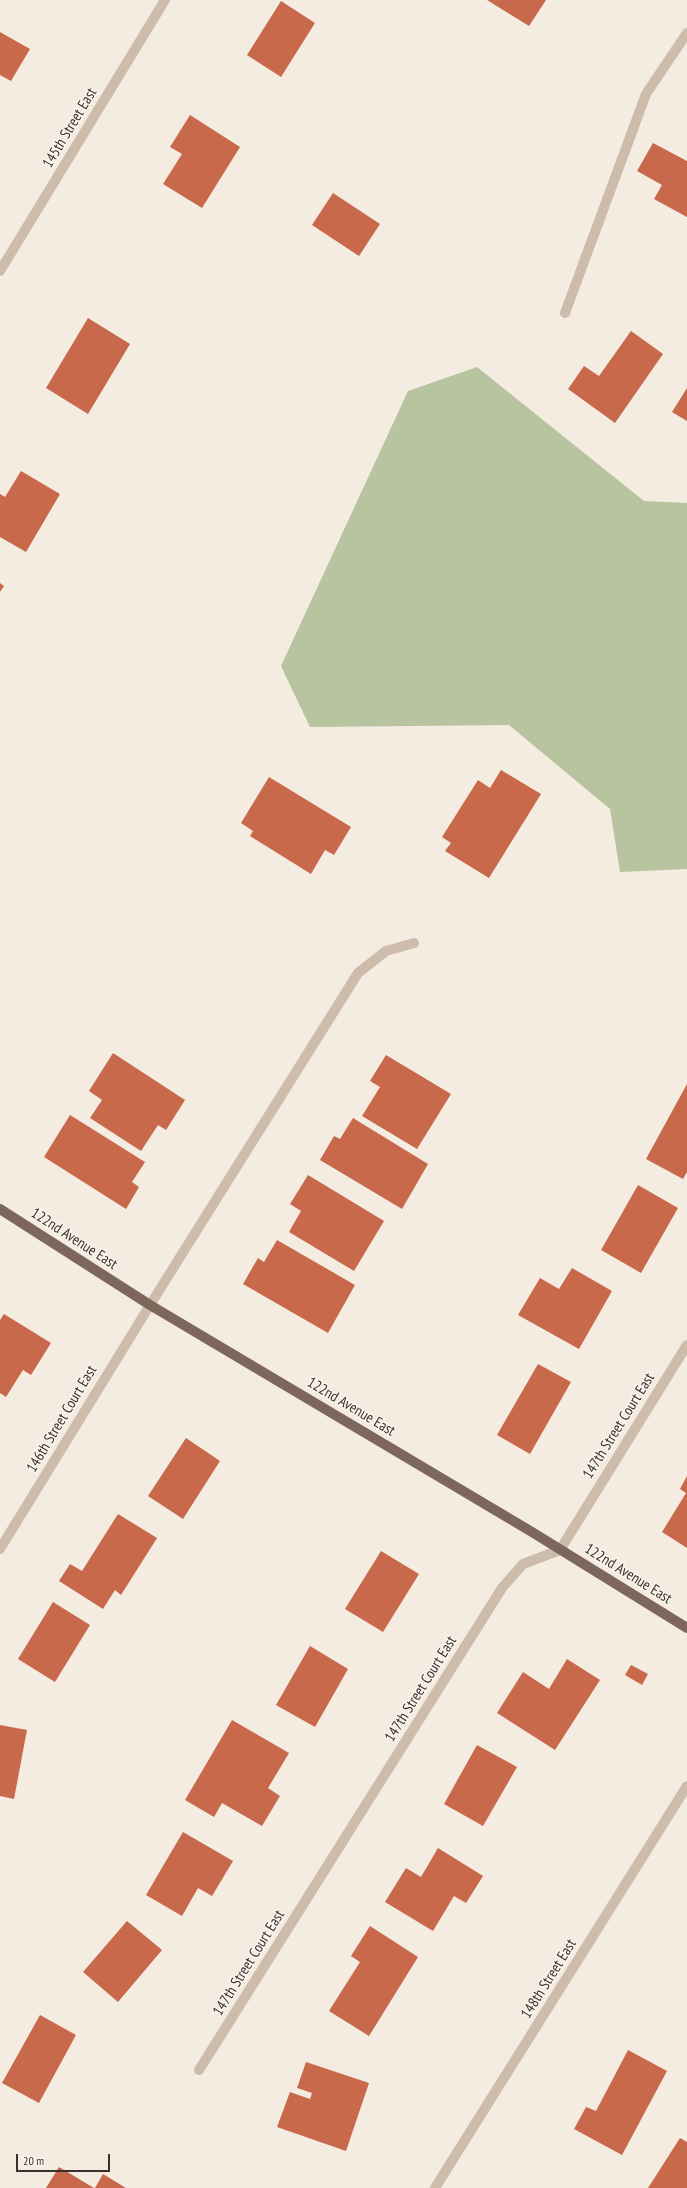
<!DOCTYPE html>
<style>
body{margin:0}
#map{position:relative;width:687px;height:2188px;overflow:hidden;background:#f4ebe1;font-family:"PT Sans Narrow",sans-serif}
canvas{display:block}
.scale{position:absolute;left:16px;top:2154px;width:94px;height:18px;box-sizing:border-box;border:2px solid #3b302b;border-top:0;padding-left:5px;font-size:12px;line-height:14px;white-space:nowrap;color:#3b302b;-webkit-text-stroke:3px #fbf5ee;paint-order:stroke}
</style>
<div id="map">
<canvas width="687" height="2188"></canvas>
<div class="scale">20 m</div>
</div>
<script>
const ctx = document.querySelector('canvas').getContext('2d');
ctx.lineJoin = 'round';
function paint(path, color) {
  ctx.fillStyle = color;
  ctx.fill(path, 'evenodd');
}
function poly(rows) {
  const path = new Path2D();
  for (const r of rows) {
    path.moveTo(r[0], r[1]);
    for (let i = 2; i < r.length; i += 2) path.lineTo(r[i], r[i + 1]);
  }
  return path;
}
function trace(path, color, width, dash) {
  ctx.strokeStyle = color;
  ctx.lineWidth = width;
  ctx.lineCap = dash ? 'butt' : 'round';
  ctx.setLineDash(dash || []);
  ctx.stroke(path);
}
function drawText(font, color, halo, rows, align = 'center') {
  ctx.font = font + ' "PT Sans Narrow",sans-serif';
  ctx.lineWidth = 3;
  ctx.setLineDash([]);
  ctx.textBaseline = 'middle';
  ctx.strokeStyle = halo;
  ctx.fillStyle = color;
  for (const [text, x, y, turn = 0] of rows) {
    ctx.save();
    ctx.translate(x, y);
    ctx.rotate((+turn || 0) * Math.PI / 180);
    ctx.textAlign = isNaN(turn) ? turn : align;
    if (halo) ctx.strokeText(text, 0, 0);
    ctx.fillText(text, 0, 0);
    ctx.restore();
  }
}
paint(poly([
 [477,367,644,501,687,503,687,869,620,872,610,809,509,725,310,727,281,666,408,391]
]), '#b8c4a0');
paint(poly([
 [487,0,546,0,529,26],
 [281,1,315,23,281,77,247,55],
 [0,32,30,49,11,81,0,75],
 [190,115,240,147,202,208,163,184,182,154,170,147],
 [653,143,687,161,687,217,654,199,662,185,637,171],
 [333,193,380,224,359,256,312,225],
 [88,318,130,344,88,414,46,388],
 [631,331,663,354,615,423,568,389,584,366,599,376],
 [687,388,687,421,672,412],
 [21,471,60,494,26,552,0,537,0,494,5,497],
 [0,583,4,586,0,592],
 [501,770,541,794,489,878,445,851,451,843,442,837,478,780,490,788],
 [269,777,351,827,334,855,325,850,311,874,250,836,253,831,241,823],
 [113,1053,185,1100,166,1130,158,1125,141,1151,90,1118,102,1100,89,1091],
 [386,1055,451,1094,417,1149,362,1116,380,1087,370,1081],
 [687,1084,687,1172,683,1179,646,1159],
 [70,1115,145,1162,132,1182,139,1187,126,1209,44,1157],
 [353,1118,428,1164,402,1209,320,1160,334,1136,340,1139],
 [308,1175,384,1221,354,1271,289,1232,301,1211,290,1204],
 [638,1185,678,1208,641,1273,601,1250],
 [277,1240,355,1285,328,1333,243,1284,258,1258,264,1262],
 [572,1268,612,1291,579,1349,518,1315,540,1278,559,1289],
 [4,1314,51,1343,31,1375,23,1370,6,1397,0,1393,0,1320],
 [538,1364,571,1382,530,1454,497,1435],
 [186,1438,220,1461,183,1519,148,1496],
 [687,1476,687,1548,662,1532,686,1493,680,1489],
 [118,1514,157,1538,121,1595,115,1590,103,1609,59,1581,70,1564,82,1571],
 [381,1551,419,1574,383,1632,345,1609],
 [53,1602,90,1625,55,1682,18,1659],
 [310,1646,348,1669,315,1727,276,1705],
 [567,1659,600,1680,555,1750,497,1713,523,1672,549,1689],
 [631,1665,648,1674,642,1685,625,1675],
 [232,1720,289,1753,268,1788,280,1796,262,1826,222,1803,214,1817,185,1800],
 [0,1725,27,1730,14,1799,0,1796],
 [477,1745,517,1767,483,1826,444,1804],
 [183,1832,233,1861,212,1896,198,1888,182,1916,146,1895],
 [438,1848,483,1876,466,1903,454,1896,433,1931,385,1902,406,1868,421,1877],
 [127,1921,162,1950,118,2002,83,1972],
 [370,1926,418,1957,369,2036,329,2011,360,1962,351,1956],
 [40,2015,76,2035,39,2103,2,2083],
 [628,2050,667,2071,622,2155,574,2129,586,2107,596,2111],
 [306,2062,369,2083,346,2151,277,2127,290,2092,310,2099,312,2093,297,2088],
 [680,2138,687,2142,687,2188,648,2188],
 [59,2167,94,2188,46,2188],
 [103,2174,126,2188,95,2188]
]), '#c8694b');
trace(poly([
 [0,271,165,0],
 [565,313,646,94,687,33],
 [0,1549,150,1305,358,973,386,951,414,943],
 [199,2070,502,1588,523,1564,560,1550,687,1345],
 [435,2188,687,1786]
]), '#cdbbac', 10);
trace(poly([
 [0,1209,150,1305,532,1532,687,1628]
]), '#7d675c', 10);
drawText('15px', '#3b302b', '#fbf5ee', [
 ["145th Street East",70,128,-59],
 ["122nd Avenue East",74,1239,33],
 ["122nd Avenue East",351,1407,31],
 ["146th Street Court East",62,1419,-59],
 ["147th Street Court East",619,1426,-58],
 ["122nd Avenue East",628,1574,32],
 ["147th Street Court East",421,1689,-58],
 ["147th Street Court East",249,1963,-58],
 ["148th Street East",549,1979,-58]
]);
</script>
